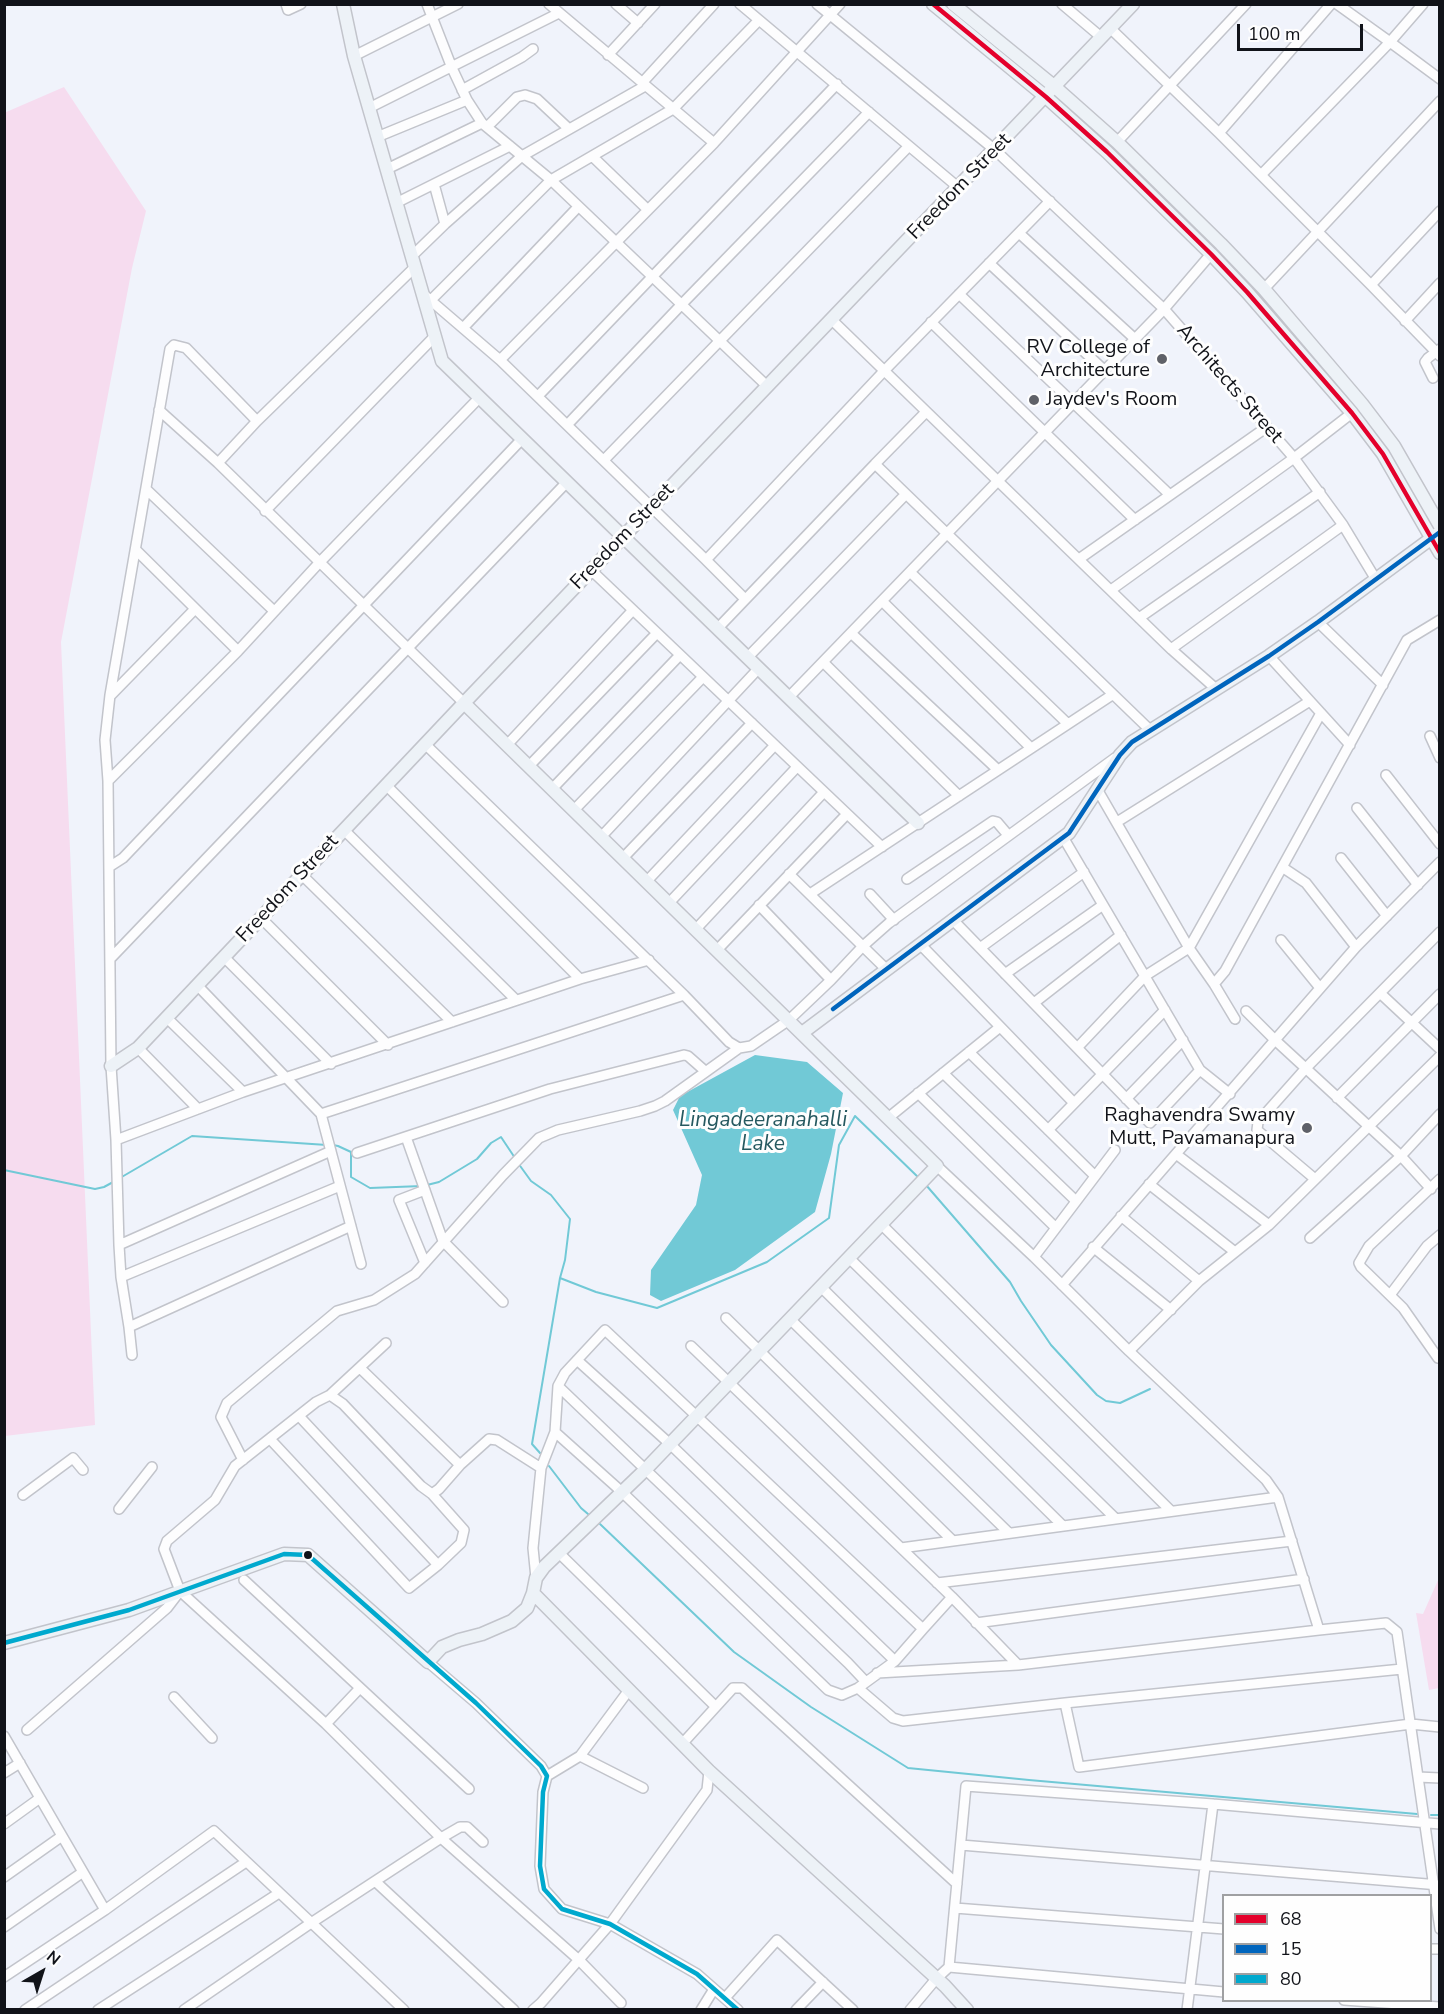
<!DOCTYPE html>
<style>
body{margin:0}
#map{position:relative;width:1444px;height:2014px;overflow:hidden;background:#f0f3fb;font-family:"Nunito Sans",sans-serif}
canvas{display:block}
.frame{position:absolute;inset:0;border:6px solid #111319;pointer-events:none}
.legend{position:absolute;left:1222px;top:1894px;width:210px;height:108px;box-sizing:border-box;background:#fefefe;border:2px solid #9fa0a2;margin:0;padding:8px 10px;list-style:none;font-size:18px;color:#111319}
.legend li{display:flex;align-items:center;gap:12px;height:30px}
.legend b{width:30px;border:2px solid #9fa0a2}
.north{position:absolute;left:12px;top:1942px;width:60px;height:60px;-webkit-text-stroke:4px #fefefe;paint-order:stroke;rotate:39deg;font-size:16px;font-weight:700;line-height:24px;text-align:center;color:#111319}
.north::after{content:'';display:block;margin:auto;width:21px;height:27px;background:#111319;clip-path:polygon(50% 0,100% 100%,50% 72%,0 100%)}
.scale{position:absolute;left:1237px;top:24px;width:126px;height:27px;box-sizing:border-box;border:3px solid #111319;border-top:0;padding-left:8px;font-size:18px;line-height:21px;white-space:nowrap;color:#111319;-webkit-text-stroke:4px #fefefe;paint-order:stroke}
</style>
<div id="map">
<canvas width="1444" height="2014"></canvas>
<div class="frame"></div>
<ul class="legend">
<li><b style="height:8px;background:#e4002b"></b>68</li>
<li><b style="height:8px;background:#0065bd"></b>15</li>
<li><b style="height:8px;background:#00a9ce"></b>80</li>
</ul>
<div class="north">N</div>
<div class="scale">100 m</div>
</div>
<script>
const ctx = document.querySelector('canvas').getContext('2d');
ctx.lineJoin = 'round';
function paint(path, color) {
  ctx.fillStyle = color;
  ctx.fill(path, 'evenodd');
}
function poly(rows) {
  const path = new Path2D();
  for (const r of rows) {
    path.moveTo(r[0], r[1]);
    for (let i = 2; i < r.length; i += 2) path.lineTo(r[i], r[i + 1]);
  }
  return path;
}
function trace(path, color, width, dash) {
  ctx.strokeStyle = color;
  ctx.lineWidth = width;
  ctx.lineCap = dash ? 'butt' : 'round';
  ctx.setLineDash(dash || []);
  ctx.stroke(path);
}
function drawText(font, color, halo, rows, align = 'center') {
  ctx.font = font + ' "Nunito Sans",sans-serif';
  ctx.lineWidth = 6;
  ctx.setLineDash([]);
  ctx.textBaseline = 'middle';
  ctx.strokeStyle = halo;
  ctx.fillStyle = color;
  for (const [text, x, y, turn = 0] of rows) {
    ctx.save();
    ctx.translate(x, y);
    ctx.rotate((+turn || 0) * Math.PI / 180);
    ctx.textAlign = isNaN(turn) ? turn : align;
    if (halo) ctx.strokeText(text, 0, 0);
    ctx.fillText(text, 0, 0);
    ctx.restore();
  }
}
paint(poly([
 [64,87,146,211,132,268,61,642,95,1425,5,1436,4,113],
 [1439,1578,1439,1688,1429,1690,1416,1613,1423,1614]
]), '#f6dcef');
paint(poly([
 [755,1055,807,1062,843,1093,831,1154,815,1212,735,1270,661,1301,650,1295,651,1270,696,1205,702,1175,673,1110,680,1096]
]), '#71c9d6');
trace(poly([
 [333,1145,338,1146,351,1152,351,1177,370,1188,422,1186],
 [518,1163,531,1181,551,1195,570,1219,565,1260,560,1278,596,1292,657,1308,767,1262,829,1218,839,1145,855,1116,920,1179],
 [4,1170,95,1189,104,1187,115,1181],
 [120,1178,192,1136,327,1145],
 [427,1185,439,1182,477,1159,491,1143,501,1137,515,1158],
 [926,1185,1010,1282,1021,1301,1051,1345,1097,1395,1106,1401,1120,1403,1150,1389],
 [540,1453,532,1444,560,1278],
 [549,1466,581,1508,588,1514],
 [600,1524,734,1652,811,1707,908,1768,1029,1780,1417,1814],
 [1431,1815,1440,1815]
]), '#71c9d6', 2);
const street = poly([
 [286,4,288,10,301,4],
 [427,4,452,68,467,100,482,123,551,180,767,386],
 [549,4,714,143],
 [616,4,638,23],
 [740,4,959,188],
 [817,4,995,150,1164,309,1294,458,1343,525,1375,578],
 [1062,4,1101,37],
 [1337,4,1390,42,1440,79],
 [1110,28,1219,133,1371,285,1440,356],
 [608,55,655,4],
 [354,56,458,4],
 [642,83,714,4],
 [462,90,522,57,533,49],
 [369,108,559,13],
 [487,127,517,97,525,95,537,99,569,129],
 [1219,133,1331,4],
 [377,137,467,100],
 [1117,142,1246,4],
 [592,156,648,210],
 [387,169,482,123],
 [1261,175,1390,42,1423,4],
 [434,184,445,224],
 [396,203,510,146],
 [1019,233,1135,339],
 [412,256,445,224,522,156,645,86],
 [989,263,1105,371],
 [1371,285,1440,211],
 [1264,289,1440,101],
 [422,293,500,360,714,143,840,4],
 [959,294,1170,495],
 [431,300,551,180,673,109,759,20],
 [832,320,1171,649,1215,688],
 [1405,321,1440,283],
 [931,322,1135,520],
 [463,328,578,207],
 [500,360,706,560,884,371,1050,201],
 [1433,378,1425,362,1428,358,1440,349],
 [538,396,837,84],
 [159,410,218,463],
 [257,421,218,463,464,703],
 [568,424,681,305,869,112],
 [604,460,909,146],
 [875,464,926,412],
 [146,489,274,611],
 [265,511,435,336],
 [136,550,238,651],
 [1079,559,1267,427],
 [706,560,745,599],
 [591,570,882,847],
 [910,572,1068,724],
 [1111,590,1294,458,1352,413],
 [882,601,1031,748],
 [1139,618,1320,492],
 [1318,622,1383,685],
 [718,628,875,464,1149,729],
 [851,633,998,770],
 [1171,649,1343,525],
 [1269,656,1350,745],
 [748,657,906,494],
 [823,662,959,796],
 [111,695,195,609],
 [789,697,1164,309,1211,254],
 [1430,736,1440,758],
 [425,744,684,995,729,1042,739,1048,751,1046,789,1020,831,980,863,946,889,923,1115,758],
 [507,745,633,610],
 [529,766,657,633],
 [1386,775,1440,844],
 [108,781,238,651,319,563,480,397],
 [386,785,580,979,649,960],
 [552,789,680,655],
 [1097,789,1189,948,1214,984,1225,971,1407,640,1440,620],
 [1357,808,1418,885],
 [574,810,703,677],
 [1117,822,1310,701],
 [344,830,516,1000],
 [601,837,759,668],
 [1063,837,1200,1070,1230,1094],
 [623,858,752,723],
 [1341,858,1387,916],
 [109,867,123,858,522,439],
 [1282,867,1306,883,1356,947,1440,862],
 [789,874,886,969],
 [302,875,452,1022],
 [907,879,993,821,997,822,1008,835],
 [647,881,775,745],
 [810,894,1112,695],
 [870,894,894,920],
 [669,903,797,767],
 [759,905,831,980],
 [261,918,388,1045],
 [952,919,1150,1123,1200,1070],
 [696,929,824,792],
 [1281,940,1320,988],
 [920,944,1074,1103],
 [980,948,1084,872],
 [717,950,847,814],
 [224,957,331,1064],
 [110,959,567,482],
 [1005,974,1103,905],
 [1214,984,1235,1019],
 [197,985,321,1114,684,995],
 [1380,993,1440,1049],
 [1034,1003,1121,935],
 [1246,1011,1275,1040,1356,947],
 [167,1018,243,1092,580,979],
 [138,1048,198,1109],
 [1077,1048,1145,976,1189,948,1321,713],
 [969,1052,1095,1176],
 [943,1073,1076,1201],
 [243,1092,116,1140,111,1066,108,781,105,740,110,695,170,349,174,345,186,348,257,421,415,267],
 [918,1093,1056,1228],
 [1337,1098,1440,994],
 [1126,1099,1183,1040],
 [321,1114,361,1264],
 [888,1118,1000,1027],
 [1048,1130,1165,1010],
 [406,1137,443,1241,503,1302],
 [116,1140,119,1245,331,1151],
 [357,1153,550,1089,684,1055,688,1056,705,1071],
 [1176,1154,1269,1225],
 [937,1166,1034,1257,1129,1351,1266,1480,1278,1497,1319,1630,1386,1623,1397,1632,1440,1929],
 [1315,1179,1257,1130,1258,1122,1306,1068,1440,932],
 [1149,1184,1235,1252],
 [1121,1216,1199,1281],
 [881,1224,1171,1511],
 [1310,1238,1401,1156,1440,1114],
 [119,1245,121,1277,340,1186],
 [1093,1247,1171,1310],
 [1034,1257,1115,1150],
 [849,1258,1116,1519],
 [425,1263,399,1200,425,1190],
 [121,1277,129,1327,351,1226],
 [1062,1285,1275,1040,1401,1156,1431,1189],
 [821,1287,1063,1526],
 [1390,1295,1427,1246,1440,1235],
 [726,1318,953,1541],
 [790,1319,1009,1533],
 [129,1327,132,1355],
 [691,1346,952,1597,1018,1665],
 [1129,1351,1199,1281,1269,1225,1440,1056],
 [1438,1358,1403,1308,1361,1267,1359,1263,1369,1246,1440,1179],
 [577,1360,670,1444,895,1661],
 [360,1368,460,1465],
 [558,1386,848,1663,865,1681],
 [330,1395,386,1343],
 [299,1416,438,1565,461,1543,464,1530,432,1494],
 [270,1439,409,1588,438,1565],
 [243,1460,221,1417,227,1403,337,1311,374,1300,415,1274,503,1175,539,1138,558,1130,640,1111,655,1106,665,1101,739,1048],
 [23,1495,73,1458,83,1470],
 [119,1509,152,1467],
 [901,1548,1278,1497],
 [559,1553,715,1706],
 [536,1578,533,1548,541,1468,555,1432],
 [244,1580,469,1789],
 [937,1583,1292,1541],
 [976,1623,1304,1579],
 [923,1629,605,1330,565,1373,558,1386,555,1432,622,1492,828,1690,842,1695,858,1688,895,1661,923,1629,952,1597],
 [428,1662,476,1703,541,1766,547,1776,543,1792,540,1866,544,1889,562,1909,610,1924,697,1974,738,2010],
 [1402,1669,1065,1703,1079,1767,1411,1724,1440,1727],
 [877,1673,1018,1665,1319,1630],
 [858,1688,893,1718,903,1721,1065,1703],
 [174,1697,212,1738],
 [326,1724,360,1688],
 [27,1730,167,1608,180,1591],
 [4,1736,105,1910],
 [682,1744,733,1688,742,1688,957,1884],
 [580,1756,643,1788],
 [4,1773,20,1763],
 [547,1776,580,1756,629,1690],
 [1418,1777,1440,1778],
 [4,1824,40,1798],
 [483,1842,467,1827,460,1827,441,1838,326,1724,180,1591,164,1549,167,1541,215,1500,235,1466,316,1402,330,1395,343,1404,421,1486,432,1494,439,1489,460,1465,489,1439,497,1440,541,1468],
 [961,1845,1439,1885],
 [4,1877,62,1836],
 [376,1882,514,2010],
 [955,1908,1224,1929],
 [4,1927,83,1872],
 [1430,1949,1440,1949],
 [949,1967,1224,1992],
 [4,1977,105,1910,214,1831,404,2010],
 [725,1998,777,1940,853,2010],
 [1344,2000,1440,2007],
 [25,2010,246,1862],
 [98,2010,279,1893],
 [184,2010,311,1923,441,1838,579,1960,621,2003],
 [533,2010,541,2003,610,1924,707,1790,709,1771],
 [701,2010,714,1989],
 [796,2010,823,1982],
 [910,2010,936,1979,949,1967,966,1786,1213,1804,1440,1824],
 [1187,2010,1213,1804]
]);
const secondary = poly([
 [343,4,354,56,442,361,918,823],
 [933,4,1046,97,1107,152,1211,254,1247,292,1352,413,1383,454,1440,553],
 [953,4,1055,87,1117,142,1221,244,1264,289,1362,404,1394,446,1440,526],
 [802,1033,1069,833,1120,755,1132,742,1269,656,1318,622,1440,532],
 [111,1066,138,1048,464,703,1133,4],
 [533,1593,709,1771,945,1986,967,2010],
 [4,1643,129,1610,284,1554,308,1555,428,1662,442,1647,459,1640,482,1634,512,1621,527,1608,533,1593,536,1578,544,1567,645,1470,937,1166,464,703]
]);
trace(street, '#c2c4cb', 12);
trace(secondary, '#c2c4cb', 15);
trace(street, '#fdfdfe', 9);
trace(secondary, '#edf2f7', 12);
trace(poly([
 [933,4,1046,97,1107,152,1211,254,1247,292,1352,413,1383,454,1440,553]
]), '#e4002b', 4.5);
trace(poly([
 [833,1009,1069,833,1120,755,1132,742,1269,656,1318,622,1440,532]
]), '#0065bd', 4.5);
trace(poly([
 [4,1643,129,1610,284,1554,308,1555,476,1703,541,1766,547,1776,543,1792,540,1866,544,1889,562,1909,610,1924,697,1974,738,2010]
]), '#00a9ce', 4.5);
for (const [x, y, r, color] of [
 [1162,359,6,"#5f6168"],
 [1034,400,6,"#5f6168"],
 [1307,1128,6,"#5f6168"],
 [308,1555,5,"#111319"]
]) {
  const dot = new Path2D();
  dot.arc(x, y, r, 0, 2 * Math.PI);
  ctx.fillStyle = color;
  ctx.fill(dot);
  trace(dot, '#fefefe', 2);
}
drawText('20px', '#111319', '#fefefe', [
 ["Freedom Street",960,187,-46],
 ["Architects Street",1229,384,49],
 ["Freedom Street",623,537,-46],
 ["Freedom Street",288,889,-47]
]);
drawText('20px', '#111319', '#fefefe', [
 ["RV College of",1150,348],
 ["Architecture",1150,371],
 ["Jaydev's Room",1046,400,"left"],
 ["Raghavendra Swamy",1295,1116],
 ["Mutt, Pavamanapura",1295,1139]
], 'right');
drawText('italic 21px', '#265960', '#fefefe', [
 ["Lingadeeranahalli",763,1121],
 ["Lake",763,1145]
]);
</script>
